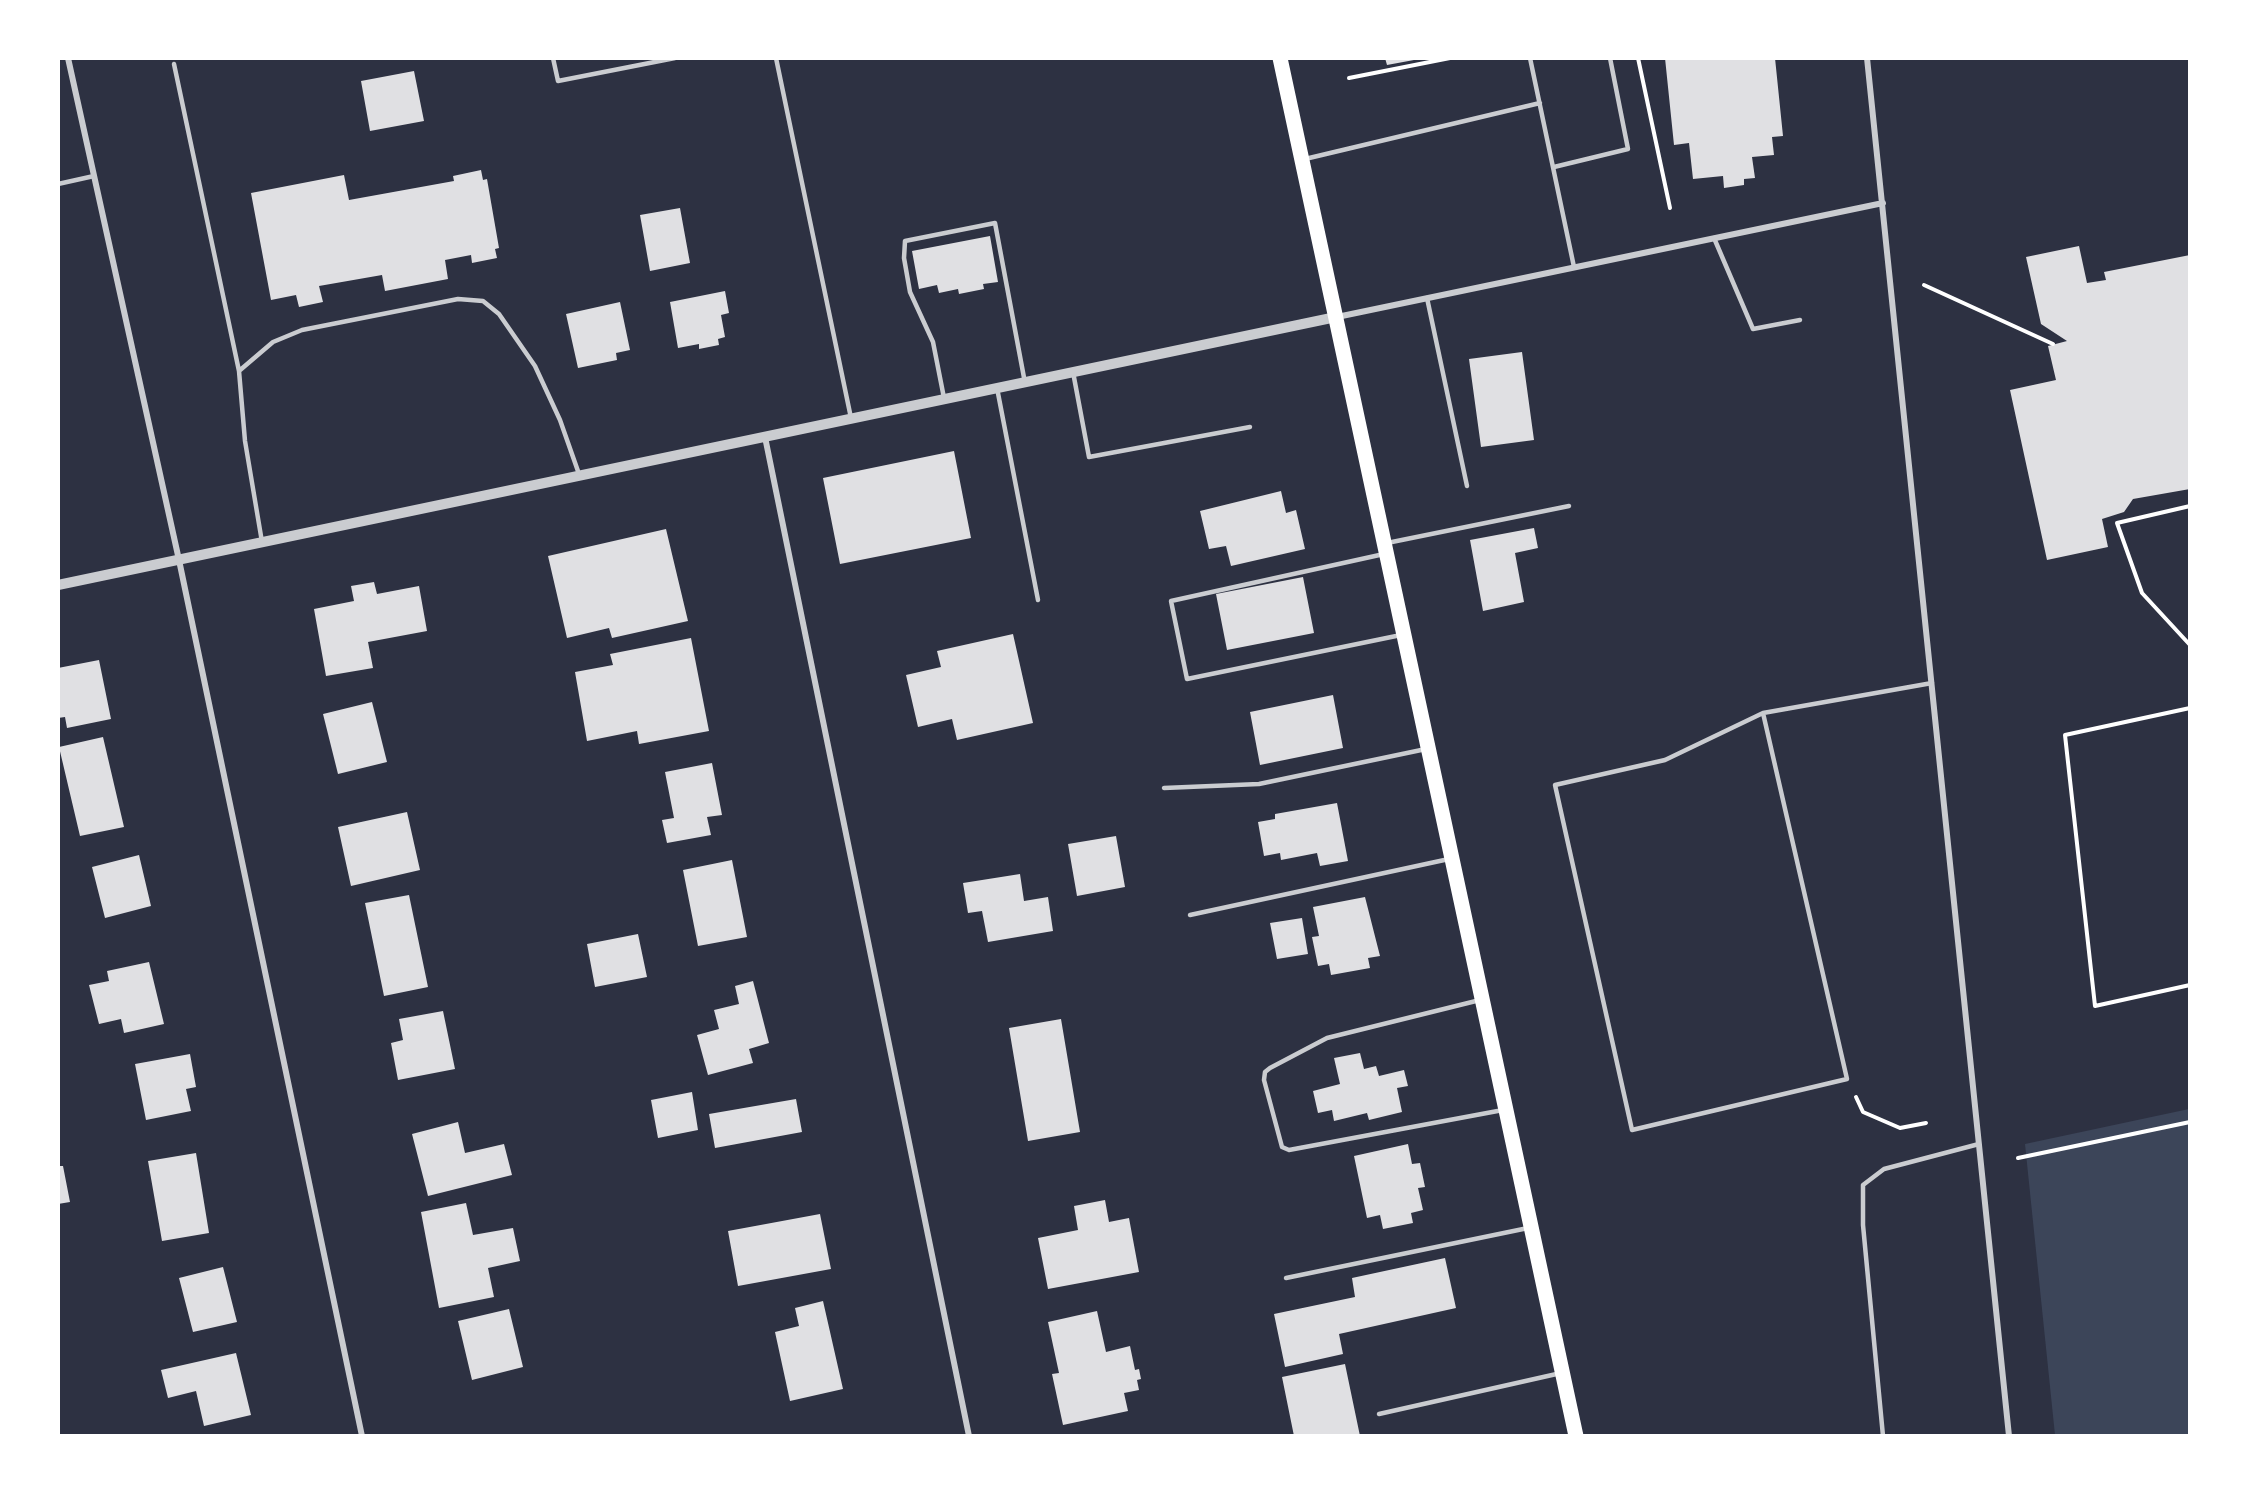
<!DOCTYPE html>
<style>
body{margin:0}
#map{position:relative;width:2248px;height:1494px;overflow:hidden;background:#2d3142;font-family:Barlow,sans-serif}
canvas{display:block}
.frame{position:absolute;inset:0;border:60px solid #fff;pointer-events:none}
</style>
<div id="map">
<canvas width="2248" height="1494"></canvas>
<div class="frame"></div>
</div>
<script>
const ctx = document.querySelector('canvas').getContext('2d');
ctx.lineJoin = 'round';
function paint(path, color) {
  ctx.fillStyle = color;
  ctx.fill(path, 'evenodd');
}
function poly(rows) {
  const path = new Path2D();
  for (const r of rows) {
    path.moveTo(r[0], r[1]);
    for (let i = 2; i < r.length; i += 2) path.lineTo(r[i], r[i + 1]);
  }
  return path;
}
function trace(path, color, width, dash) {
  ctx.strokeStyle = color;
  ctx.lineWidth = width;
  ctx.lineCap = dash ? 'butt' : 'round';
  ctx.setLineDash(dash || []);
  ctx.stroke(path);
}
paint(poly([
 [2189,1109,2189,1435,2055,1435,2025,1144]
]), '#3c4559');
paint(poly([
 [1385,58,1414,58,1414,60,1387,65],
 [1665,58,1775,58,1783,136,1772,137,1774,155,1752,157,1755,178,1744,179,1744,185,1724,188,1723,176,1693,179,1689,143,1674,145],
 [414,71,424,121,370,131,361,81],
 [481,170,483,180,487,179,499,248,495,249,497,258,472,263,471,255,445,260,448,279,385,291,382,275,319,286,323,302,299,307,296,295,271,300,251,193,344,175,349,200,454,181,453,176],
 [680,208,690,263,650,271,640,215],
 [990,236,998,282,983,284,984,289,959,294,958,289,939,293,937,285,919,289,912,251],
 [2079,246,2087,283,2106,280,2104,272,2190,255,2190,489,2133,499,2124,512,2102,519,2108,547,2047,560,2010,390,2056,380,2048,346,2067,341,2041,324,2026,257],
 [725,291,729,313,721,315,725,337,718,339,719,345,699,349,699,344,678,348,670,302],
 [620,302,630,350,616,353,617,360,578,368,566,314],
 [1522,352,1534,440,1481,447,1469,359],
 [954,451,971,538,840,564,823,478],
 [1281,491,1286,513,1296,510,1305,549,1231,566,1226,546,1209,549,1200,511],
 [1534,528,1538,548,1515,553,1524,602,1483,611,1470,540],
 [666,529,688,621,612,638,609,628,567,638,548,556],
 [1303,577,1314,633,1227,650,1216,594],
 [374,582,377,594,419,586,427,631,368,642,373,668,326,676,314,609,354,601,351,586],
 [1013,634,1033,723,957,740,952,719,918,727,906,675,941,667,937,651],
 [691,638,709,731,639,744,637,731,587,741,575,672,613,665,610,654],
 [99,660,111,719,67,728,65,717,58,718,58,668],
 [1333,695,1343,748,1260,765,1250,712],
 [372,702,387,762,338,774,323,714],
 [103,737,124,827,80,836,59,747],
 [712,763,722,815,707,817,711,835,667,843,662,820,674,818,665,772],
 [1337,803,1348,861,1320,866,1317,853,1281,860,1280,853,1264,856,1258,822,1275,819,1275,814],
 [407,812,420,870,351,886,338,827],
 [1116,836,1125,887,1077,896,1068,844],
 [139,855,151,906,105,918,92,867],
 [732,860,747,937,698,946,683,870],
 [1020,874,1024,901,1048,897,1053,931,988,942,982,911,968,913,963,883],
 [409,895,428,987,384,996,365,903],
 [1365,897,1380,956,1368,958,1370,968,1331,975,1329,964,1318,966,1312,937,1319,936,1313,907],
 [1302,918,1308,954,1277,959,1270,923],
 [638,934,647,977,595,987,587,944],
 [149,962,164,1024,124,1033,121,1019,99,1024,89,985,109,981,107,971],
 [753,981,769,1043,749,1049,753,1063,708,1075,697,1035,719,1029,714,1010,739,1004,735,986],
 [443,1011,455,1069,398,1080,391,1043,403,1040,399,1019],
 [1061,1019,1080,1132,1028,1141,1009,1028],
 [1360,1053,1364,1069,1376,1066,1379,1076,1404,1070,1408,1086,1397,1088,1402,1112,1369,1120,1367,1113,1334,1121,1332,1110,1318,1113,1313,1091,1340,1084,1334,1058],
 [190,1054,196,1087,186,1089,191,1111,146,1120,135,1064],
 [692,1092,698,1130,658,1138,651,1100],
 [796,1099,802,1132,715,1148,709,1114],
 [458,1122,465,1153,504,1144,512,1175,428,1196,412,1134],
 [1408,1144,1412,1164,1420,1163,1425,1187,1418,1188,1423,1210,1411,1213,1413,1223,1383,1229,1380,1215,1367,1218,1354,1156],
 [196,1153,209,1233,162,1241,148,1161],
 [58,1166,63,1166,70,1202,58,1204],
 [1105,1200,1109,1222,1129,1218,1139,1272,1048,1289,1038,1238,1078,1230,1074,1206],
 [466,1203,473,1235,513,1228,520,1261,488,1268,494,1297,439,1308,421,1212],
 [820,1214,831,1269,738,1286,728,1231],
 [1445,1258,1456,1308,1339,1334,1343,1354,1285,1367,1274,1314,1355,1297,1352,1278],
 [223,1267,237,1322,193,1332,179,1278],
 [823,1301,843,1389,790,1401,775,1332,799,1326,795,1308],
 [509,1309,523,1367,472,1380,458,1321],
 [1097,1311,1106,1352,1130,1346,1135,1370,1139,1369,1141,1379,1137,1380,1139,1390,1124,1393,1128,1411,1063,1425,1052,1374,1059,1373,1048,1322],
 [236,1353,251,1415,204,1426,196,1391,168,1398,161,1370],
 [1345,1364,1360,1436,1294,1436,1282,1377]
]), '#e0e0e3');
trace(poly([
 [1638,58,1670,208],
 [1349,78,1450,58],
 [1924,285,2053,344],
 [2190,506,2117,523,2142,593,2190,645],
 [2190,708,2065,735,2095,1006,2190,985],
 [1856,1097,1863,1112,1900,1128,1926,1123],
 [2018,1158,2190,1122]
]), '#fff', 4);
trace(poly([
 [553,58,558,81,675,58],
 [776,58,851,418],
 [1530,58,1574,267],
 [174,64,239,371],
 [1305,159,1540,103],
 [1554,167,1628,149,1610,58],
 [58,184,94,176],
 [1714,238,1753,329,1800,320],
 [1427,298,1467,486],
 [1073,372,1089,457,1250,427],
 [997,388,1038,600],
 [944,398,933,342,910,292,904,258,905,241,995,223,1025,383],
 [262,542,245,441,239,371,273,342,302,330,458,299,483,301,499,314,535,366,560,420,579,474],
 [1387,543,1569,506],
 [1384,554,1171,601,1187,679,1401,635],
 [1763,713,1847,1079,1632,1130,1555,785,1665,760,1763,713,1932,683],
 [1164,788,1259,784,1426,749],
 [1190,915,1449,859],
 [1480,1000,1327,1038,1270,1068,1265,1072,1264,1080,1282,1147,1289,1150,1503,1110],
 [1286,1278,1528,1228],
 [1379,1414,1561,1373],
 [1883,1436,1863,1225,1863,1185,1884,1169,1979,1144]
]), '#caccd0', 4.5);
trace(poly([
 [68,58,179,560,362,1436],
 [1867,58,2009,1436],
 [1337,317,1883,203],
 [765,437,969,1436]
]), '#caccd0', 6);
trace(poly([
 [58,585,1336,317]
]), '#caccd0', 10);
trace(poly([
 [1280,58,1576,1436]
]), '#fff', 15);
</script>
